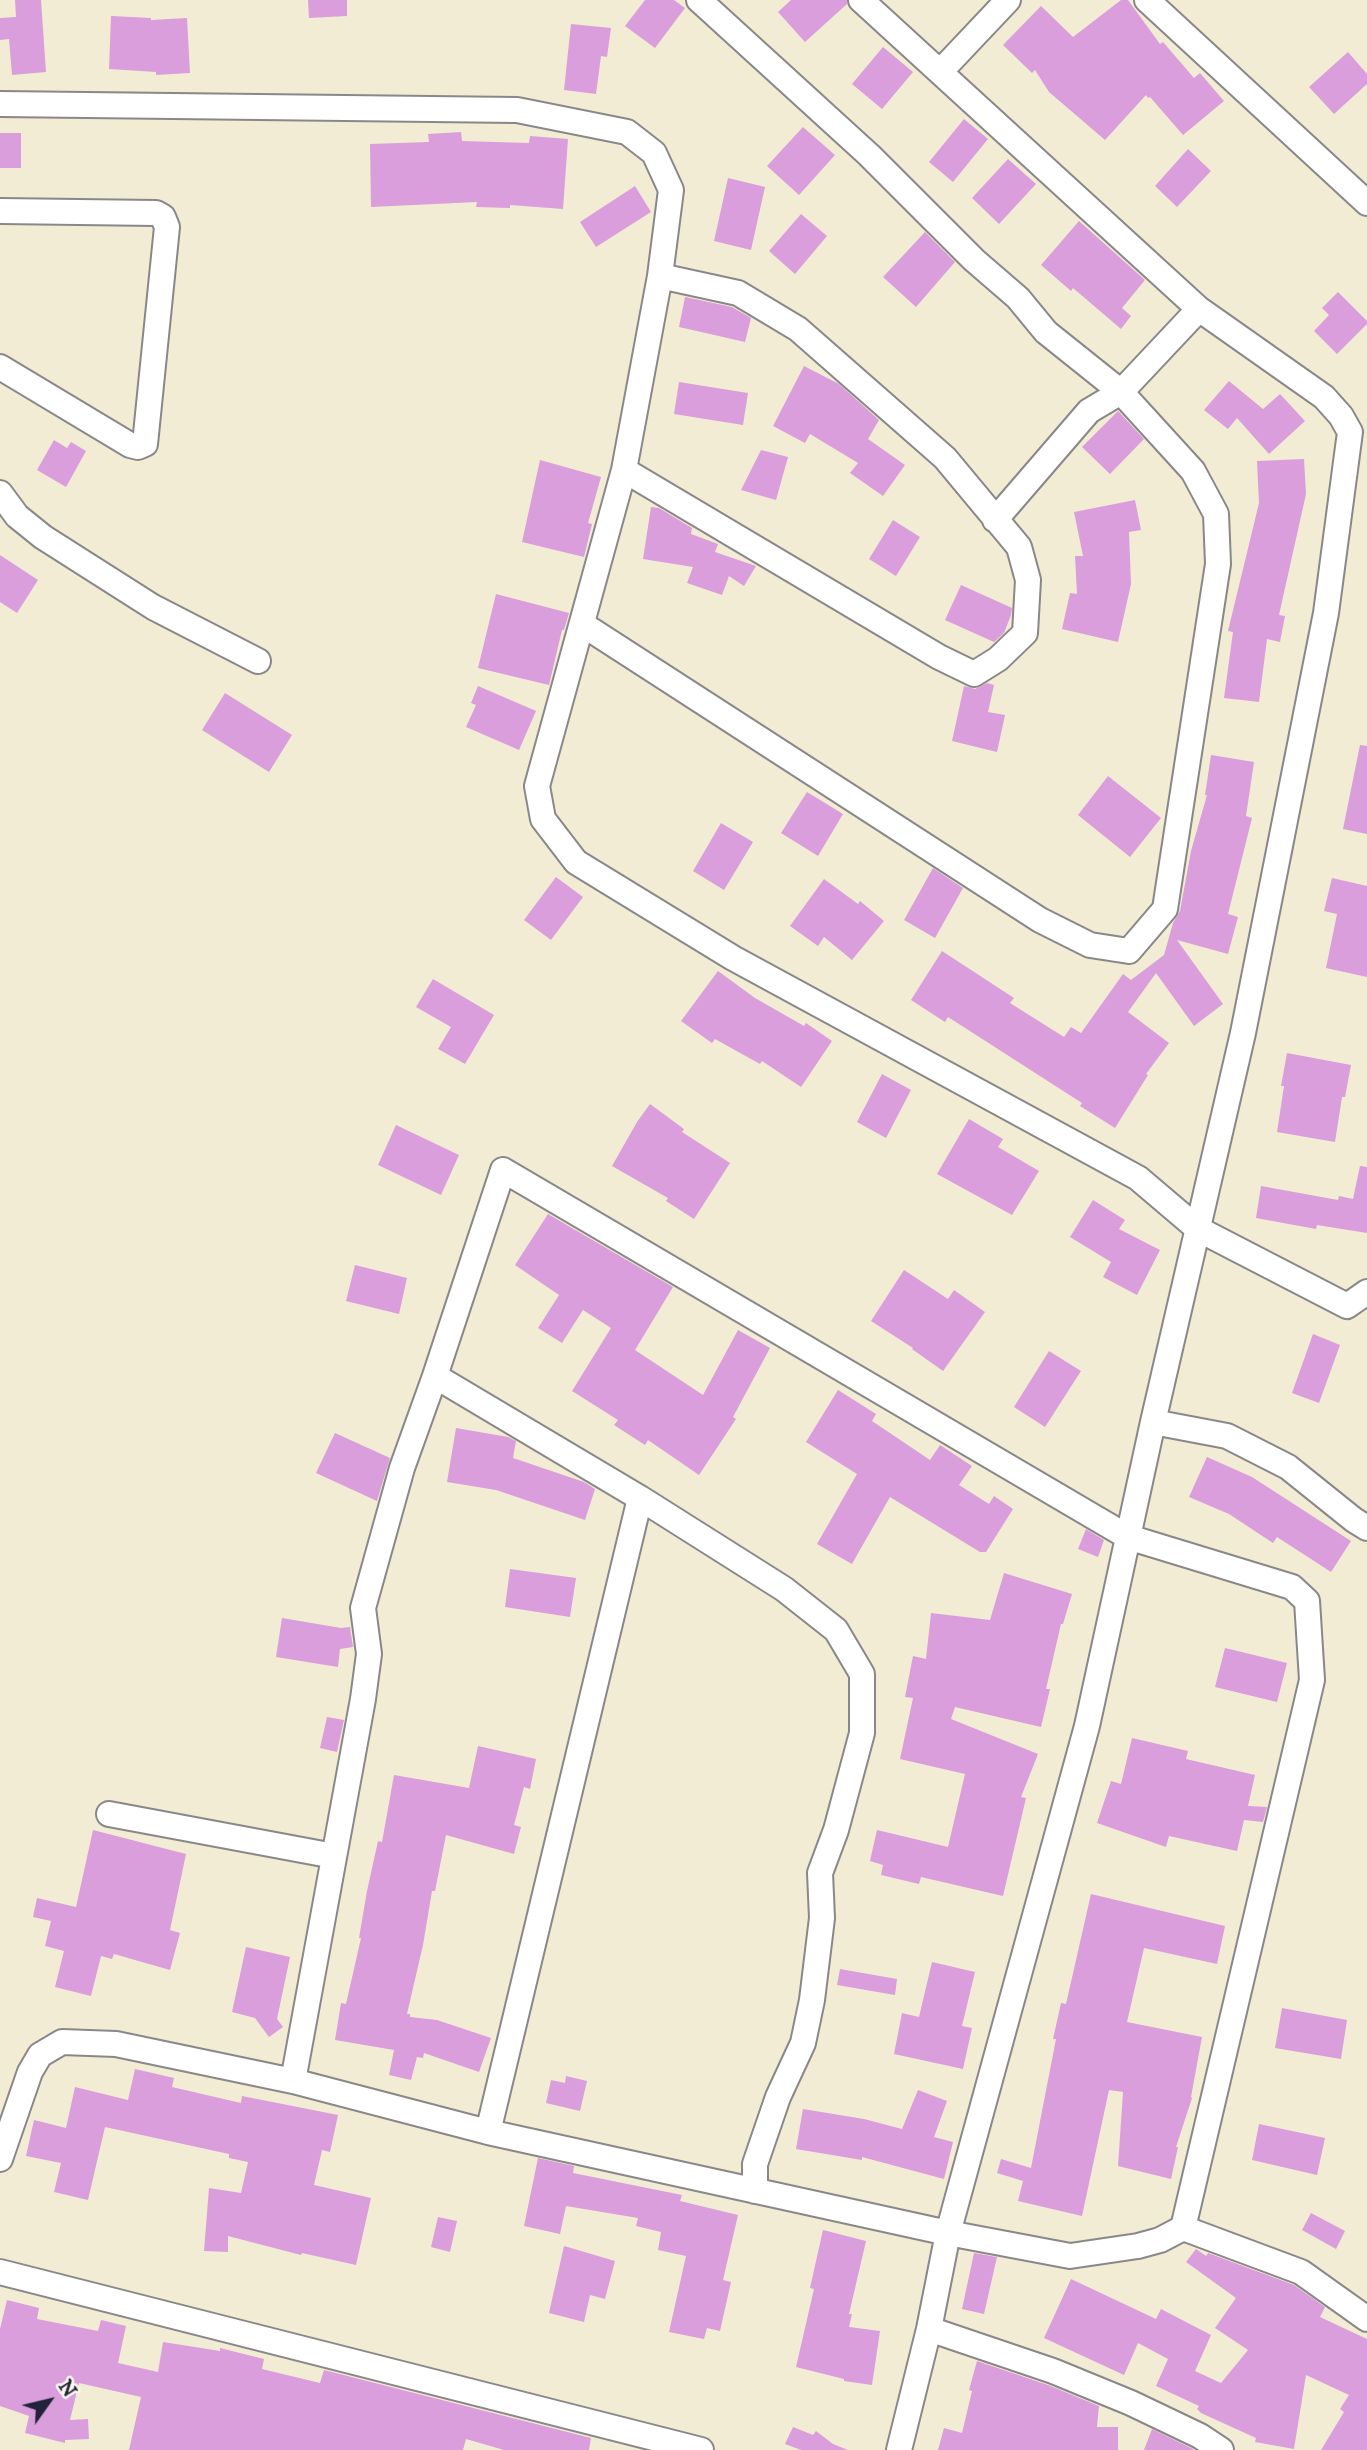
<!DOCTYPE html>
<style>
body{margin:0}
#map{position:relative;width:1367px;height:2450px;overflow:hidden;background:#f2ecd5;font-family:"IM FELL DW Pica",serif}
canvas{display:block}
.north{position:absolute;left:14px;top:2366px;width:70px;height:70px;-webkit-text-stroke:5px #fbf7ec;paint-order:stroke;rotate:56deg;font-size:19px;font-weight:700;line-height:28px;text-align:center;color:#22223b}
.north::after{content:'';display:block;margin:auto;width:24px;height:32px;background:#22223b;clip-path:polygon(50% 0,100% 100%,50% 72%,0 100%)}
</style>
<div id="map">
<canvas width="1367" height="2450"></canvas>
<div class="north">N</div>
</div>
<script>
const ctx = document.querySelector('canvas').getContext('2d');
ctx.lineJoin = 'round';
function paint(path, color) {
  ctx.fillStyle = color;
  ctx.fill(path, 'evenodd');
}
function poly(rows) {
  const path = new Path2D();
  for (const r of rows) {
    path.moveTo(r[0], r[1]);
    for (let i = 2; i < r.length; i += 2) path.lineTo(r[i], r[i + 1]);
  }
  return path;
}
function trace(path, color, width, dash) {
  ctx.strokeStyle = color;
  ctx.lineWidth = width;
  ctx.lineCap = dash ? 'butt' : 'round';
  ctx.setLineDash(dash || []);
  ctx.stroke(path);
}
paint(poly([
 [15,0,41,0,46,72,12,75,9,39,0,40,0,18,16,17],
 [308,0,347,0,347,16,309,18],
 [645,0,674,0,685,8,655,48,625,26],
 [791,0,847,0,847,4,805,42,778,12],
 [1121,0,1128,0,1160,44,1163,42,1194,78,1200,73,1224,101,1183,135,1150,97,1148,98,1146,95,1105,140,1049,92,1035,70,1032,73,1003,45,1041,6,1073,37],
 [111,16,151,18,151,20,187,18,190,73,156,75,156,72,109,69],
 [571,24,611,28,607,57,601,56,596,94,564,90],
 [883,47,913,72,882,109,852,84],
 [1348,52,1367,74,1367,84,1334,114,1309,87],
 [964,119,988,139,953,182,929,162],
 [803,127,835,155,799,195,767,166],
 [461,132,462,141,529,143,530,136,568,139,563,209,510,205,510,208,476,207,477,202,371,207,370,144,429,142,428,134],
 [0,133,21,133,21,168,0,168],
 [1188,149,1211,171,1177,207,1155,186],
 [1008,159,1036,184,999,224,972,198],
 [728,178,765,187,751,250,714,241],
 [635,186,651,212,596,247,580,222],
 [801,214,827,236,795,274,769,251],
 [1079,221,1145,280,1122,308,1131,316,1121,329,1073,288,1071,291,1041,265],
 [925,232,955,262,916,307,883,277],
 [1338,292,1367,321,1367,324,1337,354,1314,331,1329,315,1322,308],
 [685,297,732,307,751,318,745,342,679,327],
 [804,366,839,384,879,420,868,439,905,465,883,496,850,473,858,463,810,434,805,443,773,426],
 [1229,381,1263,409,1280,394,1305,421,1269,454,1237,418,1228,429,1204,410],
 [679,382,748,393,743,425,674,414],
 [1118,411,1144,439,1110,474,1082,447],
 [54,440,67,448,71,442,86,451,66,487,37,470],
 [761,450,788,457,776,500,741,490],
 [1304,459,1306,494,1279,615,1285,616,1280,642,1267,639,1259,702,1224,698,1233,632,1228,631,1259,503,1257,461],
 [540,460,601,477,588,523,592,524,584,557,522,542],
 [1135,500,1141,530,1129,532,1131,584,1118,642,1062,629,1070,593,1077,594,1075,556,1083,556,1074,512],
 [651,507,659,508,692,528,691,534,718,544,715,552,756,566,744,586,729,576,722,595,687,583,693,567,643,559],
 [893,520,920,537,896,576,869,559],
 [0,555,38,580,17,613,0,602],
 [961,585,1012,608,1011,615,1004,633,994,642,945,620],
 [496,594,569,613,564,630,562,630,549,685,478,668],
 [987,683,994,685,988,712,1005,715,997,752,952,741,964,686,975,689],
 [478,686,536,711,519,750,466,727,476,705,471,703],
 [225,693,292,735,269,772,202,730],
 [1360,745,1367,746,1367,834,1343,829],
 [1211,755,1254,762,1246,816,1252,818,1228,914,1238,917,1228,954,1177,940,1223,1004,1194,1026,1156,973,1128,1012,1169,1043,1146,1074,1148,1075,1115,1128,1080,1106,1082,1103,948,1017,945,1022,911,1000,942,951,1014,998,1010,1003,1064,1037,1071,1027,1081,1033,1123,974,1131,980,1164,955,1173,923,1180,911,1191,851,1207,795,1205,795],
 [1108,776,1161,818,1130,857,1078,815],
 [807,792,843,814,818,856,781,833],
 [721,823,753,842,724,890,693,871],
 [933,868,963,888,935,938,904,920],
 [556,877,583,897,551,940,524,920],
 [1332,878,1367,886,1367,977,1326,968,1337,914,1324,911],
 [824,879,858,904,860,901,884,921,852,960,824,937,818,946,790,926],
 [718,971,755,998,804,1026,806,1023,832,1041,801,1087,762,1061,760,1064,715,1039,712,1043,681,1021],
 [433,979,494,1015,465,1064,438,1049,451,1027,416,1007],
 [1287,1053,1351,1065,1345,1097,1342,1097,1335,1142,1277,1132,1284,1086,1281,1086],
 [882,1074,911,1090,886,1138,857,1122],
 [650,1104,684,1129,682,1132,730,1163,694,1219,666,1201,668,1198,612,1166,637,1122],
 [969,1119,1003,1139,998,1147,1039,1171,1012,1215,937,1174],
 [396,1125,459,1155,441,1195,378,1165],
 [1360,1166,1367,1167,1367,1233,1317,1225,1316,1229,1256,1218,1261,1186,1338,1200,1339,1196,1353,1199],
 [1093,1200,1125,1220,1119,1229,1160,1250,1137,1295,1103,1277,1111,1262,1070,1237],
 [548,1214,673,1287,635,1350,703,1395,738,1330,770,1348,733,1417,736,1419,699,1475,648,1440,645,1445,614,1425,618,1420,572,1391,611,1328,583,1310,562,1343,538,1328,559,1295,515,1265],
 [355,1265,407,1278,399,1314,346,1301],
 [904,1270,948,1299,954,1290,985,1312,943,1371,912,1349,913,1348,871,1321],
 [1313,1334,1340,1345,1319,1403,1292,1393],
 [1049,1351,1081,1371,1045,1427,1014,1407],
 [838,1390,876,1414,872,1421,930,1460,940,1445,972,1466,959,1485,989,1504,994,1496,1013,1509,986,1552,980,1552,890,1497,852,1564,817,1544,857,1474,806,1442],
 [456,1428,508,1437,516,1441,513,1458,584,1482,595,1489,585,1520,496,1490,447,1482],
 [335,1433,390,1458,377,1501,316,1473],
 [1207,1457,1252,1477,1351,1541,1331,1572,1277,1537,1273,1543,1229,1514,1189,1497],
 [1086,1529,1104,1540,1098,1557,1078,1549],
 [510,1569,576,1578,570,1617,505,1607],
 [1004,1573,1072,1594,1063,1624,1061,1624,1046,1689,1050,1689,1041,1727,955,1707,951,1719,1038,1754,1021,1797,1026,1798,1003,1896,921,1877,919,1884,881,1875,883,1865,870,1861,877,1830,948,1847,965,1774,900,1759,913,1698,905,1697,913,1656,926,1659,931,1613,990,1620],
 [282,1618,341,1628,350,1627,353,1647,340,1649,338,1667,276,1657],
 [1225,1648,1287,1663,1277,1702,1215,1687],
 [327,1717,344,1720,337,1752,320,1748],
 [1132,1738,1188,1751,1186,1759,1255,1775,1248,1806,1267,1807,1263,1822,1244,1820,1237,1851,1169,1836,1166,1847,1097,1823,1111,1781,1121,1784],
 [478,1746,536,1759,530,1789,524,1787,514,1825,521,1827,514,1854,446,1835,435,1891,432,1891,423,1945,407,2014,410,2014,410,2017,437,2020,491,2038,479,2072,424,2053,423,2058,417,2057,411,2080,389,2075,394,2050,335,2040,341,2003,346,2004,361,1938,359,1938,367,1891,378,1841,382,1842,394,1775,469,1788],
 [93,1830,186,1854,170,1930,180,1933,170,1970,114,1954,112,1959,101,1956,91,1996,55,1987,64,1951,45,1946,51,1921,33,1917,37,1898,76,1907],
 [1091,1894,1225,1926,1217,1964,1144,1948,1127,2022,1202,2037,1191,2097,1192,2098,1176,2147,1178,2147,1171,2179,1118,2166,1123,2092,1109,2090,1082,2216,1018,2201,1023,2181,997,2173,1001,2159,1031,2168,1056,2039,1053,2039,1061,2003,1066,2004],
 [246,1947,290,1957,277,2019,283,2027,269,2037,255,2018,232,2012],
 [932,1962,975,1972,962,2026,972,2028,963,2069,894,2054,902,2013,919,2017],
 [840,1969,897,1979,895,1995,837,1985],
 [1282,2008,1347,2020,1341,2059,1275,2048],
 [135,2069,174,2078,172,2087,241,2103,242,2096,338,2115,330,2152,322,2150,314,2185,371,2198,356,2265,302,2253,301,2255,228,2236,228,2252,204,2251,209,2188,241,2193,248,2162,229,2158,229,2154,105,2127,88,2200,54,2192,61,2163,26,2156,34,2120,66,2128,75,2087,128,2100],
 [566,2076,587,2081,580,2111,546,2103,551,2080,565,2083],
 [918,2090,947,2101,934,2137,953,2142,944,2179,862,2157,862,2160,796,2149,803,2109,864,2119,902,2129],
 [1259,2124,1325,2138,1317,2175,1252,2160],
 [538,2158,574,2166,573,2173,682,2195,680,2201,738,2215,723,2280,731,2282,720,2331,707,2328,704,2339,669,2332,686,2256,658,2250,661,2232,636,2226,638,2218,566,2206,560,2234,524,2226],
 [1311,2213,1345,2231,1336,2249,1302,2230],
 [438,2217,457,2221,450,2252,431,2247],
 [823,2230,866,2241,849,2314,852,2314,849,2327,880,2331,872,2385,844,2381,844,2379,796,2367,814,2289,810,2288],
 [564,2246,615,2261,605,2299,590,2295,584,2322,549,2313],
 [1196,2249,1206,2256,1208,2253,1294,2285,1325,2307,1320,2317,1367,2339,1367,2450,1321,2450,1344,2412,1340,2409,1349,2395,1306,2375,1294,2449,1255,2442,1256,2438,1201,2413,1197,2409,1199,2406,1156,2386,1168,2359,1138,2343,1124,2375,1044,2338,1071,2279,1156,2319,1161,2309,1211,2335,1195,2371,1221,2383,1248,2350,1215,2328,1236,2298,1186,2262],
 [974,2253,997,2257,984,2314,962,2309],
 [7,2300,39,2308,37,2319,98,2331,101,2320,126,2326,118,2363,158,2372,163,2342,220,2351,220,2348,264,2359,262,2369,320,2383,324,2370,591,2438,589,2450,504,2450,466,2439,463,2450,129,2450,141,2397,79,2383,70,2420,88,2419,89,2439,65,2440,65,2443,25,2433,29,2416,0,2406,0,2329],
 [977,2361,1048,2385,1099,2406,1097,2427,1118,2427,1118,2450,938,2450,944,2428,962,2433,972,2391,969,2390],
 [793,2427,813,2435,816,2431,833,2444,848,2450,801,2450,785,2444],
 [1152,2429,1193,2449,1194,2450,1144,2450]
]), '#d99edb');
const minor = poly([
 [861,0,1199,309,1324,397,1341,416,1350,432,1326,613,1243,1033,1153,1422,1087,1726,948,2233,929,2329,899,2450],
 [1147,0,1367,203],
 [940,72,1008,0],
 [0,104,517,110,627,132,654,153,671,190,660,276,624,470,537,786,543,819,576,862,733,958,1138,1178,1198,1229,1347,1306,1367,1292],
 [0,367,130,445,138,447,145,444,167,227,163,217,156,213,1,211],
 [624,470,939,657,974,674,998,659,1025,633,1028,580,1019,547,945,458,798,329,738,293,660,276],
 [0,493,17,516,43,537,153,607,258,661],
 [995,520,1089,411,1121,392,1199,309],
 [582,624,1040,920,1090,945,1129,951,1165,909,1218,564,1216,514,1193,471,1121,392,1046,332,1018,298,974,260,869,155,699,0],
 [435,1376,503,1170,1128,1537,1292,1587,1307,1601,1312,1680,1183,2228],
 [1153,1422,1227,1436,1288,1467,1354,1520,1367,1528],
 [640,1498,784,1589,836,1630,862,1674,862,1733,836,1830,820,1873,822,1918,812,2000,803,2043,778,2097,755,2164,755,2191],
 [109,1814,334,1856],
 [488,2132,293,2081,363,1699,369,1654,363,1608,402,1468,435,1376,640,1498,488,2132,948,2233,1070,2256,1138,2246,1160,2240,1183,2228,1301,2272,1367,2319],
 [0,2159,30,2072,40,2055,62,2042,116,2044,293,2081],
 [0,2272,701,2450],
 [929,2329,1053,2371,1131,2403,1200,2436,1221,2450]
]);
trace(minor, '#8a8788', 28);
trace(minor, '#fff', 24);
</script>
